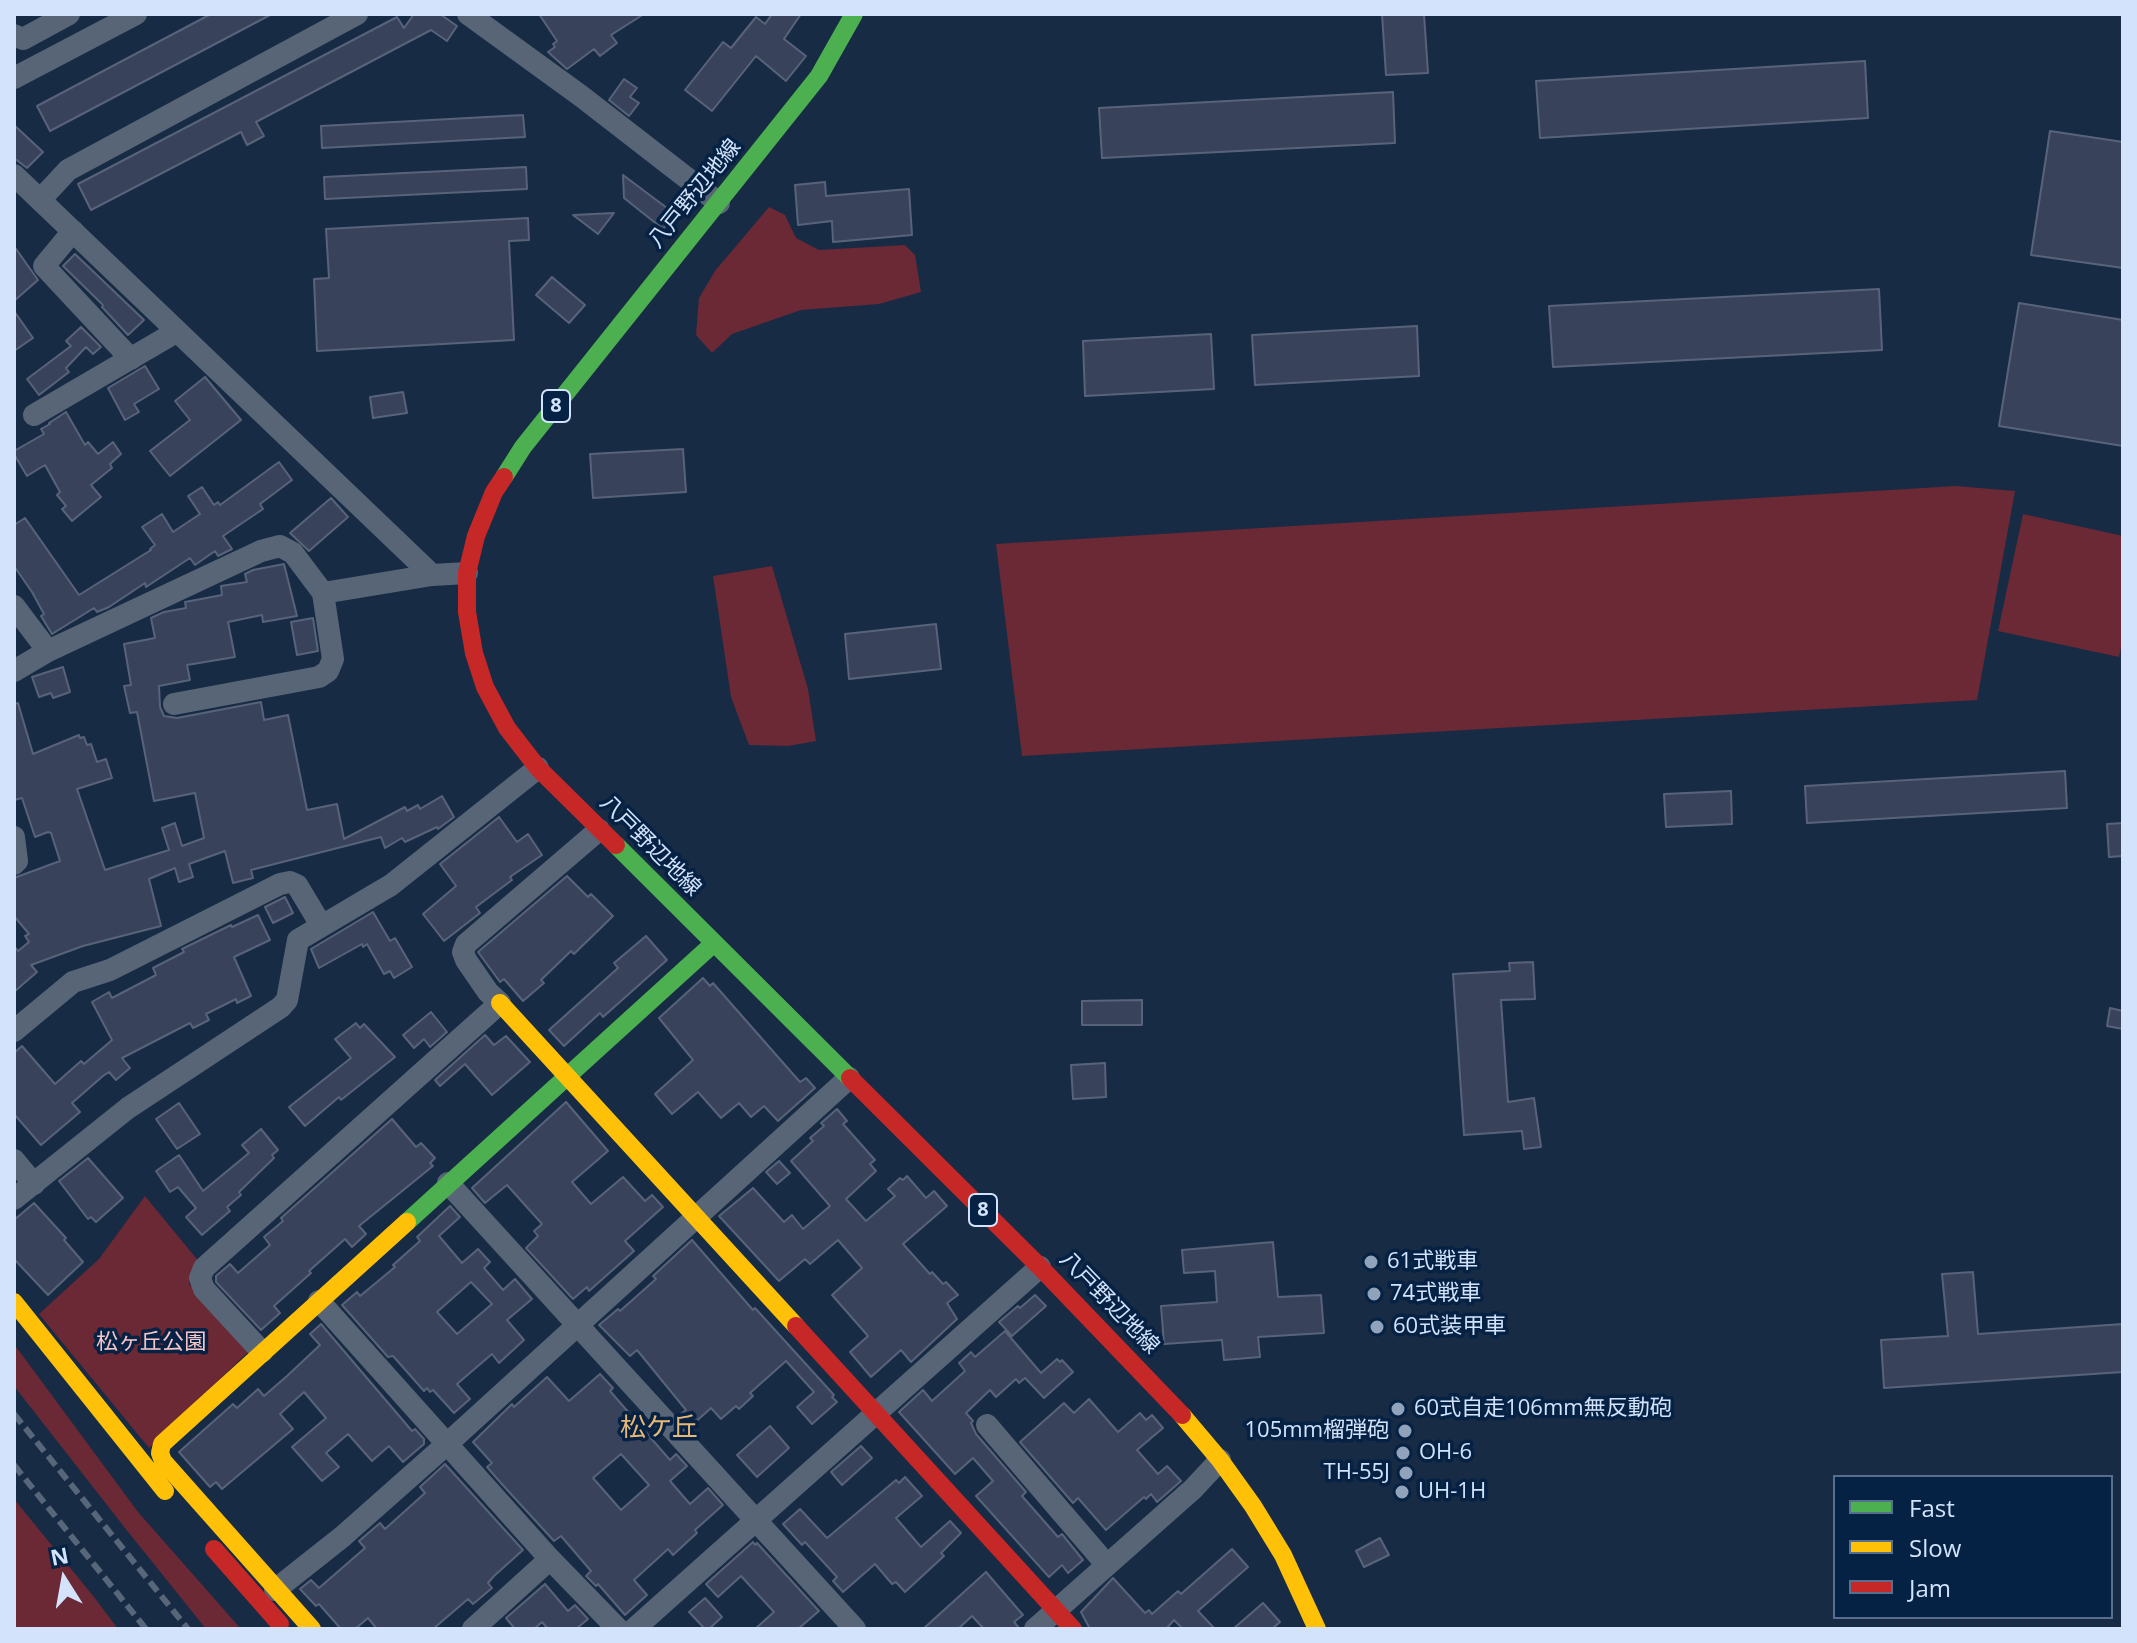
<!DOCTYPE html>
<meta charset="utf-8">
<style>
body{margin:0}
#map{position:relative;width:2137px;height:1643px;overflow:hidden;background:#172b44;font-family:"Open Sans",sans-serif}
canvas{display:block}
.frame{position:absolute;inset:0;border:16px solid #d2e3fb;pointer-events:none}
.legend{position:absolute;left:1833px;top:1475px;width:280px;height:144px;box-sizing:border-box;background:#052144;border:2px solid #576f8d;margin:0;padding:10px 14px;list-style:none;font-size:24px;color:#d2e3fb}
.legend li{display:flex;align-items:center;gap:16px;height:40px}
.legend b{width:40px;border:2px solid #576f8d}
.north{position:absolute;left:24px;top:1539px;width:80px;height:80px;-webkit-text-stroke:6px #052144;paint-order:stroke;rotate:349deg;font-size:22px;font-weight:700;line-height:32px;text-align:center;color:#d2e3fb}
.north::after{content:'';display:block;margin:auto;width:28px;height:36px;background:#d2e3fb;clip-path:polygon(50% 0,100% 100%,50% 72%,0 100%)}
</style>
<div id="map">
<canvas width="2137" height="1643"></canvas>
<div class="frame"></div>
<ul class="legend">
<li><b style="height:10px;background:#4caf50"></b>Fast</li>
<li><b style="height:10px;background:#ffc107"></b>Slow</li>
<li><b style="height:10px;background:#c62828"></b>Jam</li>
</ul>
<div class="north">N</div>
</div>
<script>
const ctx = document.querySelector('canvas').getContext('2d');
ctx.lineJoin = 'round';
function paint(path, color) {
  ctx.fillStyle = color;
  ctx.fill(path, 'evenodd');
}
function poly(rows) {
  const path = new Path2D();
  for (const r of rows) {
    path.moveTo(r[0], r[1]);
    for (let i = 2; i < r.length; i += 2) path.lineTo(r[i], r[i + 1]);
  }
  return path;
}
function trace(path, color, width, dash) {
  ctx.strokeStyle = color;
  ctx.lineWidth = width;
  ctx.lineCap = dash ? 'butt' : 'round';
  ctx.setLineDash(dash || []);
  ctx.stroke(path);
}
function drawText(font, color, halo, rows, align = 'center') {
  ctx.font = font + ' "Open Sans","Noto Sans JP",sans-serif';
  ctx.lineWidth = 7;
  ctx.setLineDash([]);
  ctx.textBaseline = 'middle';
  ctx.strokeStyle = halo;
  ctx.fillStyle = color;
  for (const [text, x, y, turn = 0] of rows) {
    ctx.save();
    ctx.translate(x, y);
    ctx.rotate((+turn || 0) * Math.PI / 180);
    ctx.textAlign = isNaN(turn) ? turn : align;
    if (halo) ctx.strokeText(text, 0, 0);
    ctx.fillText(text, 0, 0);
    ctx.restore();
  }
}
paint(poly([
 [769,207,785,215,796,238,819,250,905,245,915,255,921,292,879,304,801,310,732,334,712,353,696,335,699,298,715,271],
 [1956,486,2015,491,1977,700,1022,756,996,544],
 [2023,514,2123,536,2123,638,2119,657,1998,631],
 [772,566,808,689,816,741,788,746,749,745,731,697,713,576],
 [145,1196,200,1263,189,1277,189,1284,250,1350,149,1448,39,1314,99,1259],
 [14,1344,138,1512,241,1629,206,1629,125,1528,14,1386],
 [14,1499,94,1597,118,1629,14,1629]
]), '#6b2835');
const building = poly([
 [211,14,272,14,50,131,37,106,211,14],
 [414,14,440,14,457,26,447,41,431,30,256,122,264,136,247,145,241,132,91,210,78,184,397,17,404,28,414,14],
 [539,14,644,14,611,35,617,43,600,56,594,49,567,69,548,52,555,47,553,44,557,41,539,14],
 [772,14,801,14,784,39,806,56,786,81,756,56,712,111,685,90,723,42,731,48,756,17,765,24,772,14],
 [1382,14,1424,14,1428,73,1386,75,1382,14],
 [1865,61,1868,118,1540,138,1536,81,1865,61],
 [624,79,637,88,630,97,639,103,629,116,609,100,624,79],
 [1393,92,1395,143,1102,158,1099,108,1393,92],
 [523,115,525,137,322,148,321,126,523,115],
 [14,125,43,152,27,168,14,158,14,125],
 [2050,131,2123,142,2123,268,2031,255,2050,131],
 [526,167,527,189,325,199,324,177,526,167],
 [623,175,675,214,663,229,624,198,623,175],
 [825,182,826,196,909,189,912,235,833,242,832,221,798,225,795,185,825,182],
 [614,213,598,234,573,215,614,213],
 [528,218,529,240,509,241,514,340,317,351,314,279,329,278,326,229,528,218],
 [14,246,38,280,14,301,14,246],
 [75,254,144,320,128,335,102,307,103,305,63,266,75,254],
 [552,277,585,305,569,323,536,295,552,277],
 [1879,289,1882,350,1553,367,1549,306,1879,289],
 [2019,303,2123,320,2123,446,1999,426,2019,303],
 [14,311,33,338,14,351,14,311],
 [1417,326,1419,376,1255,385,1252,335,1417,326],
 [81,327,101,347,93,354,86,347,66,368,69,372,39,395,27,379,71,346,66,341,81,327],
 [1211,334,1214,389,1085,396,1083,341,1211,334],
 [145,366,159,389,134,404,139,412,125,420,108,388,145,366],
 [205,377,241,420,170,476,150,451,190,420,175,401,205,377],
 [403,392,407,413,373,418,370,397,403,392],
 [66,412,85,445,88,442,98,454,113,442,121,454,110,464,112,468,91,485,101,497,72,521,62,509,66,506,57,495,60,492,45,465,27,476,14,454,14,451,44,434,41,429,50,424,49,423,66,412],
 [683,449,686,492,593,498,590,454,683,449],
 [279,462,292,480,260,504,263,509,223,536,232,549,218,556,215,551,195,565,190,558,146,587,145,583,109,607,97,612,94,608,52,634,41,616,44,614,32,592,14,566,14,525,25,518,79,595,151,550,150,549,155,545,142,527,162,514,173,532,200,514,188,496,202,487,214,505,218,502,220,505,279,462],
 [331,498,348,517,309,551,290,533,331,498],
 [284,564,297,616,263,622,262,615,228,622,235,657,187,665,190,680,159,686,160,707,164,716,177,718,261,702,264,720,288,715,307,810,337,804,344,839,405,807,407,811,418,805,420,809,442,796,454,817,438,829,437,827,405,842,402,838,385,848,381,837,251,870,253,878,233,883,225,851,189,864,193,877,179,882,175,868,149,879,161,926,83,946,31,965,37,972,14,992,14,946,18,951,29,942,25,936,29,934,14,916,14,878,60,861,51,833,48,832,35,837,22,798,14,800,14,704,18,703,33,754,79,735,80,738,84,737,87,745,91,744,97,762,106,759,112,778,77,789,105,870,169,850,162,828,175,823,182,846,204,838,195,793,154,801,137,712,130,713,124,686,131,685,124,644,155,638,151,618,164,612,186,608,185,602,222,595,221,586,247,582,245,574,253,570,284,564],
 [313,618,318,651,297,655,291,622,313,618],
 [936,624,941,669,849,679,845,634,936,624],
 [63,667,70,692,53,698,51,693,39,697,32,677,63,667],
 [2065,771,2067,808,1807,823,1805,786,2065,771],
 [1731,791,1732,824,1666,827,1664,794,1731,791],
 [499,817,517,842,528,834,542,855,510,877,512,880,476,907,480,913,444,941,423,914,456,886,440,864,499,817],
 [2123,823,2123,856,2109,857,2107,824,2123,823],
 [567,876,588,897,591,894,613,916,574,954,571,951,541,980,544,983,523,1001,504,979,500,982,478,952,567,876],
 [285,897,293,913,273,923,265,907,285,897],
 [373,912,390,941,395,938,412,967,394,978,390,971,384,974,367,944,363,947,362,944,319,968,311,949,373,912],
 [258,915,270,940,234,957,251,996,237,1003,236,999,206,1014,209,1020,193,1028,190,1023,122,1058,130,1068,116,1080,109,1072,103,1076,72,1103,80,1112,41,1145,14,1114,14,1053,22,1046,55,1084,81,1061,84,1064,112,1040,92,1002,109,992,112,998,156,975,153,968,184,952,182,949,231,925,232,927,258,915],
 [646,936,667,960,603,1017,600,1013,564,1046,549,1030,618,968,614,963,646,936],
 [1533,962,1535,999,1501,1000,1508,1102,1534,1098,1541,1147,1524,1149,1522,1131,1464,1135,1453,974,1510,971,1509,963,1533,962],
 [703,978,710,986,713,983,800,1082,806,1078,815,1088,778,1121,764,1106,751,1117,739,1103,721,1118,698,1092,672,1114,655,1094,693,1060,659,1018,703,978],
 [1142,1000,1142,1025,1082,1025,1082,1001,1142,1000],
 [2110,1008,2123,1011,2123,1029,2107,1026,2110,1008],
 [431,1012,447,1032,430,1047,424,1039,414,1048,403,1035,431,1012],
 [356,1023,360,1028,364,1024,395,1057,341,1100,339,1097,305,1126,289,1107,351,1058,335,1039,356,1023],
 [485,1035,494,1045,506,1036,530,1062,492,1095,465,1064,440,1086,435,1080,485,1035],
 [1105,1063,1106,1097,1073,1099,1071,1065,1105,1063],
 [566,1102,608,1151,572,1182,591,1204,623,1177,645,1201,652,1195,663,1207,625,1241,634,1251,589,1291,587,1287,573,1299,526,1248,538,1236,534,1231,542,1224,507,1185,485,1203,472,1188,566,1102],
 [179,1103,200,1134,177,1149,156,1119,179,1103],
 [837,1109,847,1121,843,1124,875,1160,870,1164,876,1171,846,1199,866,1221,895,1196,888,1189,900,1178,903,1180,907,1176,926,1198,934,1191,947,1206,903,1244,930,1274,932,1272,943,1284,946,1282,958,1295,947,1303,957,1319,911,1362,901,1350,871,1377,850,1352,868,1336,832,1295,862,1268,838,1240,810,1264,805,1259,779,1281,719,1216,753,1188,784,1222,792,1215,803,1229,830,1206,791,1161,813,1141,810,1138,824,1126,821,1123,837,1109],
 [392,1119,416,1147,421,1143,435,1158,430,1163,433,1166,359,1226,366,1234,352,1247,345,1239,309,1271,311,1273,274,1306,280,1313,261,1330,216,1282,216,1276,230,1264,238,1273,270,1245,264,1237,283,1221,281,1218,392,1119],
 [261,1129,278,1150,272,1155,274,1158,239,1192,241,1195,227,1207,230,1211,202,1235,186,1217,196,1208,178,1187,170,1192,156,1171,179,1155,203,1191,249,1153,242,1145,261,1129],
 [88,1158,123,1198,96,1222,91,1217,88,1219,59,1181,88,1158],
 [779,1161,790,1173,777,1184,766,1172,779,1161],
 [34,1203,66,1238,64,1240,83,1262,48,1295,14,1259,14,1220,34,1203],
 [450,1206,460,1217,439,1236,462,1263,478,1249,490,1262,484,1268,503,1290,515,1279,532,1299,507,1320,524,1340,499,1363,492,1354,457,1384,470,1399,454,1413,433,1390,430,1392,427,1388,424,1391,393,1356,388,1357,342,1305,357,1292,360,1296,395,1267,393,1265,420,1241,417,1237,450,1206],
 [471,1282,492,1304,457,1334,437,1312,471,1282],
 [692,1240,753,1310,755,1308,834,1395,832,1397,837,1402,812,1424,797,1407,814,1392,786,1361,750,1393,753,1396,739,1409,736,1406,721,1419,711,1408,691,1426,681,1414,686,1410,637,1350,630,1356,599,1325,618,1309,620,1311,656,1279,653,1276,692,1240],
 [1273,1242,1278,1297,1321,1295,1324,1333,1258,1337,1260,1357,1224,1360,1222,1340,1164,1344,1161,1306,1217,1302,1215,1271,1184,1273,1182,1250,1273,1242],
 [1973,1272,1978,1334,2123,1324,2123,1372,1884,1388,1881,1340,1948,1336,1942,1274,1973,1272],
 [1035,1295,1046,1306,1012,1336,999,1322,1018,1306,1020,1308,1035,1295],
 [321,1324,412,1431,415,1429,424,1439,424,1444,403,1462,389,1446,372,1461,348,1434,326,1453,339,1467,322,1481,292,1447,326,1418,304,1392,280,1414,293,1429,222,1489,216,1482,210,1487,179,1452,233,1404,237,1408,258,1389,264,1396,287,1376,320,1345,310,1334,321,1324],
 [1005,1331,1041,1373,1057,1359,1060,1362,1062,1360,1073,1372,1044,1398,1025,1378,1019,1383,1016,1379,996,1397,990,1390,966,1413,973,1421,971,1423,976,1434,1026,1492,1022,1496,1058,1537,1062,1534,1083,1560,1068,1573,1062,1565,1049,1577,976,1496,993,1481,973,1458,955,1474,899,1412,923,1390,932,1401,965,1371,959,1363,971,1352,975,1357,1005,1331],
 [600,1374,613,1388,610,1391,670,1460,676,1454,687,1466,670,1481,690,1504,708,1488,723,1505,695,1530,697,1533,673,1555,668,1549,634,1580,647,1595,625,1615,598,1584,596,1586,586,1576,591,1571,561,1536,554,1541,500,1482,487,1467,492,1463,473,1442,512,1404,514,1407,547,1377,569,1401,600,1374],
 [621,1454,649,1485,621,1510,593,1478,621,1454],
 [1089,1399,1118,1432,1140,1413,1146,1420,1152,1415,1163,1428,1137,1450,1158,1474,1167,1466,1181,1481,1157,1502,1151,1494,1146,1499,1144,1497,1106,1530,1078,1498,1073,1503,1020,1442,1064,1403,1074,1413,1089,1399],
 [770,1426,789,1448,757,1477,737,1455,770,1426],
 [861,1446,872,1458,842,1485,831,1472,861,1446],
 [445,1464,523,1550,494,1576,488,1583,492,1588,473,1604,468,1599,433,1629,377,1629,368,1618,355,1629,341,1629,319,1604,316,1606,300,1589,311,1580,319,1588,365,1548,359,1541,380,1523,385,1529,425,1493,420,1487,445,1464],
 [905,1477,922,1496,896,1518,921,1547,950,1521,961,1533,941,1553,944,1556,905,1592,896,1582,892,1584,875,1564,843,1592,833,1581,837,1577,805,1542,802,1545,783,1524,800,1509,827,1538,896,1480,899,1483,905,1477],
 [1380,1538,1389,1555,1364,1567,1356,1551,1380,1538],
 [753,1542,755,1545,757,1543,819,1611,798,1629,755,1629,774,1612,741,1576,718,1597,706,1584,753,1542],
 [1232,1549,1248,1567,1198,1611,1215,1629,1183,1629,1174,1620,1166,1629,1090,1629,1081,1612,1113,1578,1145,1613,1149,1610,1152,1614,1178,1591,1181,1594,1232,1549],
 [986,1572,1023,1615,1014,1622,1020,1629,984,1629,972,1616,958,1629,923,1629,986,1572],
 [545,1584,568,1611,575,1605,588,1619,576,1629,548,1629,542,1622,534,1629,515,1629,506,1618,545,1584],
 [705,1598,722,1617,709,1629,705,1629,689,1612,705,1598],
 [1263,1603,1280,1622,1272,1629,1233,1629,1263,1603]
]);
paint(building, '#38435b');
trace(building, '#58637a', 2);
trace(poly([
 [468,14,581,96,719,203],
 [14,35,23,39,69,14],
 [14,78,136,14],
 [14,175,432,575],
 [40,200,68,170,357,14],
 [73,231,44,266,131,359],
 [34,415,176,332],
 [14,606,48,651],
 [14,671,48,651,261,551,280,546,293,553,323,593,432,575,467,573],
 [174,704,319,677,328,671,333,659,323,593],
 [14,837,17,861,14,864],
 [14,1031,73,982,110,970,280,884,290,882,297,885,321,925],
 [14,1160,34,1184],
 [448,1183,855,1629],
 [14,1199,128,1108,281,1007,287,1000,298,940,391,885,538,768],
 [319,1301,550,1559,618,1629],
 [262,1352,204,1289,200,1278,204,1268,500,1003,488,992,466,960,463,952,466,944,599,830],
 [987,1425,1106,1564],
 [275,1590,342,1537,447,1444,849,1078],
 [473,1629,550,1559],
 [634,1629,1040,1267],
 [1035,1629,1193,1489,1220,1460]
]), '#586577', 22);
trace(poly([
 [504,477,523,447,819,76,854,14],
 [616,845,850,1078],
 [407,1222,713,944]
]), '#4caf50', 18);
trace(poly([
 [500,1003,796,1326],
 [14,1302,165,1491],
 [1182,1415,1220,1460,1253,1506,1283,1555,1317,1629],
 [312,1629,163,1461,160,1453,162,1444,407,1222]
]), '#ffc107', 18);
trace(poly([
 [504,477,494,492,476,536,467,573,467,612,474,653,485,687,507,728,538,768,616,845],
 [850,1078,1040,1267,1182,1415],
 [796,1326,1073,1629],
 [214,1549,280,1624]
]), '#c62828', 18);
trace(poly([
 [14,1414,188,1629],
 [14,1465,146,1629]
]), '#58667a', 6, [12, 6]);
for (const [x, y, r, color] of [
 [1371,1262,8,"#91a3bb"],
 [1374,1294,8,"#91a3bb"],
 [1377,1327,8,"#91a3bb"],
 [1398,1409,8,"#91a3bb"],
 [1405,1431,8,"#91a3bb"],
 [1403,1453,8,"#91a3bb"],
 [1406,1473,8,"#91a3bb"],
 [1402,1492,8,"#91a3bb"]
]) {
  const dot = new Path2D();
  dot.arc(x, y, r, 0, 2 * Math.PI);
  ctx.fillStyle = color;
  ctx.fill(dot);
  trace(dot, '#052144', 3);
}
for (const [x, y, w] of [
 [556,406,28],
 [983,1210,28]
]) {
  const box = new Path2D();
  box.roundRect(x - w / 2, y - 16, w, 32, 6);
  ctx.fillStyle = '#052144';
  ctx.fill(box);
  trace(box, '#d2e3fb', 2);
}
drawText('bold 20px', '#d2e3fb', null, [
 ["8",556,406],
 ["8",983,1210]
]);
drawText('22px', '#d2e3fb', '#052144', [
 ["八戸野辺地線",695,194,-51],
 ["八戸野辺地線",650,846,45],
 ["八戸野辺地線",1109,1303,46]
]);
drawText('22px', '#d2e3fb', '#052144', [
 ["61式戦車",1387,1262],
 ["74式戦車",1390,1294],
 ["60式装甲車",1393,1327],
 ["60式自走106mm無反動砲",1414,1409],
 ["105mm榴弾砲",1389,1431,"right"],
 ["OH-6",1419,1453],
 ["TH-55J",1390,1473,"right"],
 ["UH-1H",1418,1492]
], 'left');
drawText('22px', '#f6c5c7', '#052144', [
 ["松ヶ丘公園",151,1343]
]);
drawText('26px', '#e7b875', '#052144', [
 ["松ケ丘",659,1429]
]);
</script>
